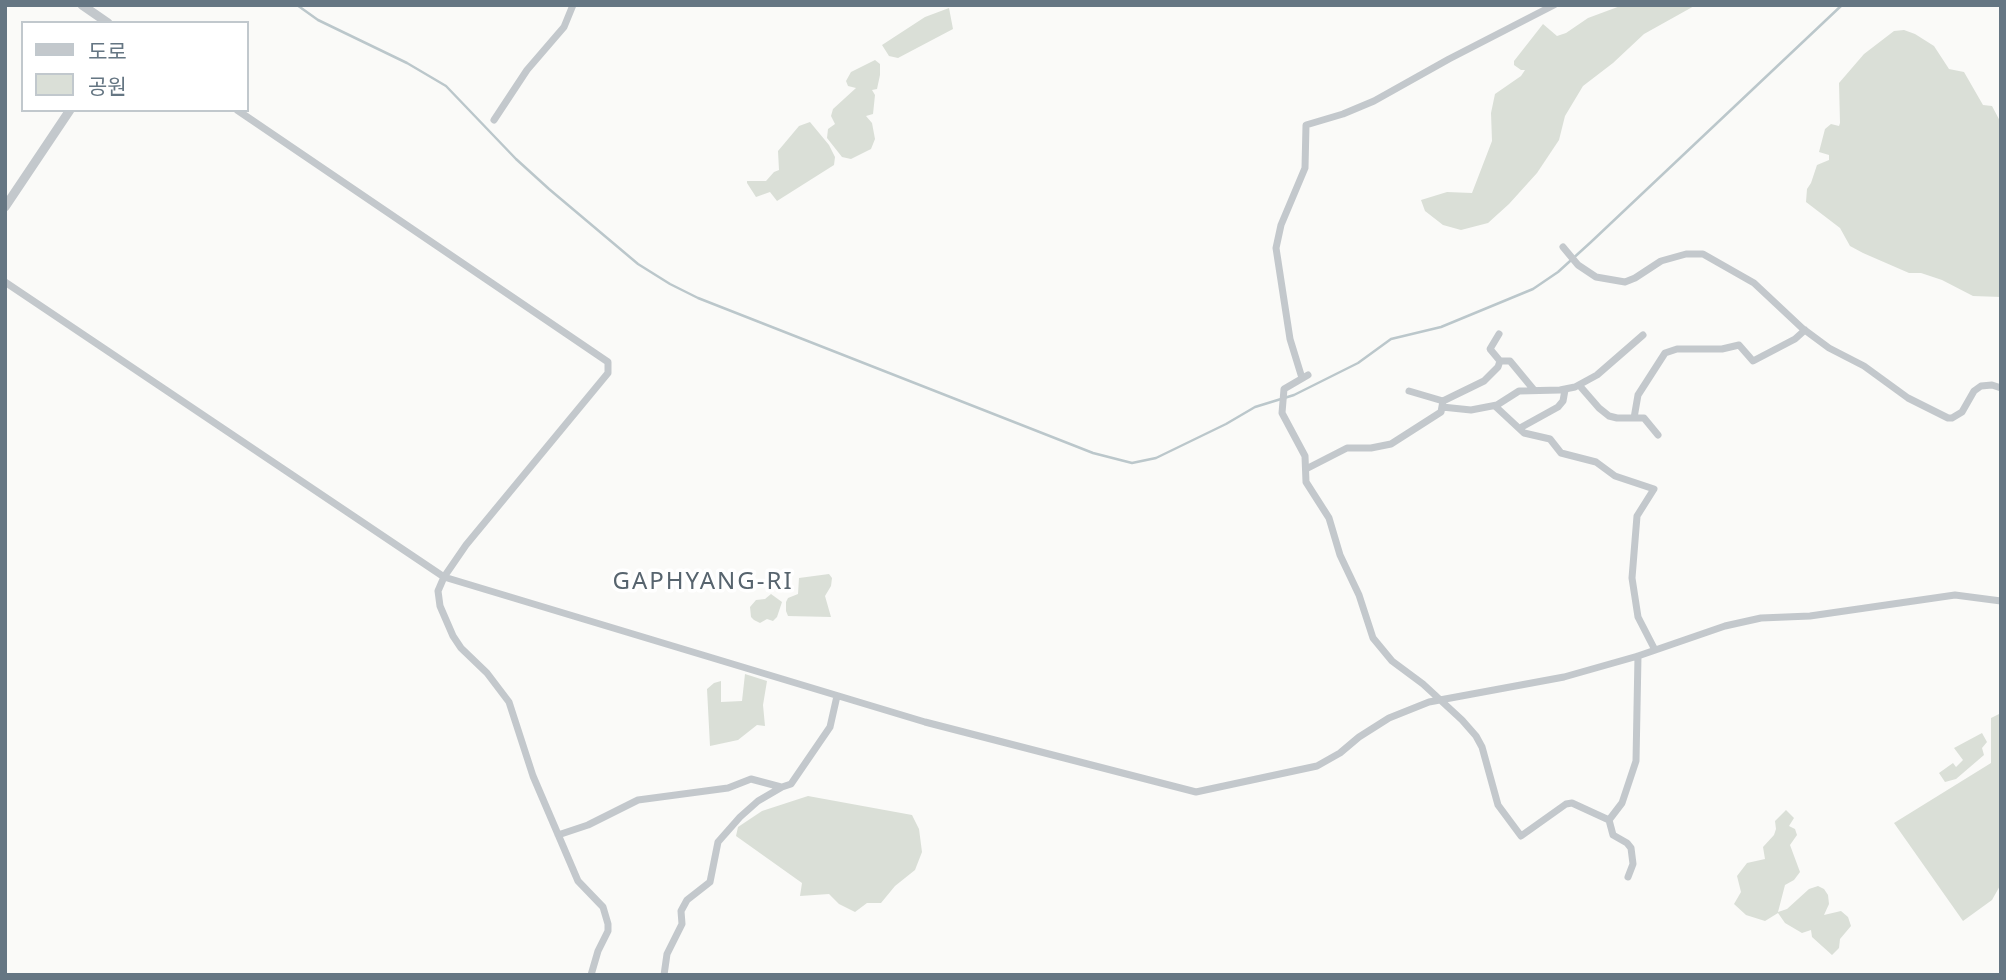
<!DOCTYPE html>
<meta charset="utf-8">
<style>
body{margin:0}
#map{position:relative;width:2006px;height:980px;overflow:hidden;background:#fafaf8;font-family:"Noto Sans","Noto Sans KR",sans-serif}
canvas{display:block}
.frame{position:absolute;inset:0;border:7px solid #657683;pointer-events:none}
.legend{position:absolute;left:21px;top:21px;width:228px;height:91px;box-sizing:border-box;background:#fff;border:2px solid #c1c8cd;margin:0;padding:9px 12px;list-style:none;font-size:21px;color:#657683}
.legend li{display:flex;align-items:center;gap:14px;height:35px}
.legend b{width:35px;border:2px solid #c1c8cd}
</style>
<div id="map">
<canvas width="2006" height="980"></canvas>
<div class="frame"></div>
<ul class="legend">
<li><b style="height:9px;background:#c3c8cc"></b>도로</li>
<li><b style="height:19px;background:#dadfd7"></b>공원</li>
</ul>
</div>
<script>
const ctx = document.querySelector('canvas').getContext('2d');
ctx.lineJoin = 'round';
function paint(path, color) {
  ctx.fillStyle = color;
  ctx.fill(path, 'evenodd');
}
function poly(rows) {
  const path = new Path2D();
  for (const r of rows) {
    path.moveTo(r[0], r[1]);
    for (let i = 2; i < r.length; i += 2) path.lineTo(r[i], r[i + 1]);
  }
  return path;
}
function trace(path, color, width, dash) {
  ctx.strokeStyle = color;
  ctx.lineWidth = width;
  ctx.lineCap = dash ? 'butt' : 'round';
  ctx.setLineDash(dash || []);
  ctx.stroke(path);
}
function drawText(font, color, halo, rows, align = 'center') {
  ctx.font = font + ' "Noto Sans",sans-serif';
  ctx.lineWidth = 7;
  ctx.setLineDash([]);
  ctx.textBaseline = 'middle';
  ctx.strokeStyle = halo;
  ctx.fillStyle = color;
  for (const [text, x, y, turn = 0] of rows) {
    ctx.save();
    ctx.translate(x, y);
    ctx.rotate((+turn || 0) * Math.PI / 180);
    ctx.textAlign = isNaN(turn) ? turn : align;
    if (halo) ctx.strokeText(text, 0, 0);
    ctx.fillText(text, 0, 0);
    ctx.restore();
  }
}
paint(poly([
 [1623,5,1696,5,1644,34,1613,63,1583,86,1565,116,1559,140,1537,173,1509,204,1488,223,1461,230,1443,225,1425,211,1421,200,1447,192,1472,193,1492,141,1491,113,1495,94,1521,76,1525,70,1521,70,1514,65,1514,61,1543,24,1557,36,1566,33,1588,18],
 [949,8,953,29,898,58,889,56,882,45,925,17],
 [1904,30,1915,34,1934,46,1949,69,1964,72,1983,105,1992,106,2001,123,2001,297,1973,296,1942,280,1921,273,1909,273,1863,253,1850,246,1840,228,1806,202,1807,189,1811,183,1817,165,1829,160,1829,155,1819,152,1825,129,1831,124,1839,126,1840,123,1839,83,1864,54,1894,31],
 [875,60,880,64,880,75,877,89,872,90,875,95,873,114,866,116,872,123,875,139,871,149,851,159,842,157,827,138,828,129,835,124,831,116,833,109,856,88,848,86,846,81,851,72],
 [810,122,829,145,835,157,834,165,777,201,770,192,756,197,747,183,747,181,766,181,774,172,779,170,778,151,799,126],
 [829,574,832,578,831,586,825,596,831,617,788,616,786,611,786,602,788,598,798,594,799,578],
 [771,594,782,602,777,617,773,621,767,619,760,623,754,620,751,617,750,607,756,600,765,599],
 [745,674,767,681,763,705,765,726,757,725,738,740,710,746,707,689,714,683,721,681,721,702,742,701],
 [2001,713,2001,884,1992,900,1963,921,1894,823,1991,763,1991,718],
 [1982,733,1987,742,1982,748,1984,755,1956,779,1945,782,1939,773,1953,763,1956,767,1963,760,1954,748],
 [808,796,912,815,919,829,922,852,915,870,895,886,881,903,867,903,855,912,839,904,829,894,800,896,802,883,736,836,738,827,762,811],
 [1786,810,1794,818,1789,826,1795,829,1797,835,1790,845,1800,872,1794,880,1785,885,1778,912,1787,909,1809,889,1818,886,1824,889,1828,895,1829,904,1824,915,1841,911,1848,917,1851,926,1840,939,1839,948,1832,955,1812,937,1811,930,1802,933,1785,923,1778,913,1765,921,1746,915,1734,904,1741,892,1737,876,1747,863,1765,859,1763,847,1774,835,1776,829,1775,821]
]), '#dadfd7');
trace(poly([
 [297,5,318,20,407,63,446,86,516,159,549,189,638,264,670,284,698,298,1093,453,1132,463,1156,458,1226,424,1255,407,1294,395,1358,363,1391,339,1441,327,1533,289,1558,272,1591,242,1842,5]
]), '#bbc7cb', 2.5);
trace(poly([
 [237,110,608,362,608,373,466,545,444,577,438,591,440,606,453,636,461,648,487,673,509,702,533,776,578,881,603,907,608,924,608,931,598,951,591,975],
 [494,120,527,70,564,27,573,5],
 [1563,247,1578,265,1596,277,1625,282,1635,278,1661,261,1686,254,1703,254,1754,283,1802,328,1829,348,1864,366,1908,398,1948,418,1952,418,1962,412,1974,391,1981,386,1992,385,2001,388],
 [5,282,444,577,925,722,1196,792,1317,766,1340,753,1359,737,1389,718,1429,702,1564,677,1638,656,1725,626,1761,618,1810,616,1955,595,2001,601],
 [1500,361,1510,361,1534,390],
 [1308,375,1284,389,1282,413,1305,456,1306,482,1329,518,1340,555,1359,595,1373,638,1392,661,1423,684,1462,720,1476,736,1482,747,1498,805,1521,836,1566,804,1572,803,1609,820,1613,835,1627,843,1631,848,1633,864,1628,877],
 [1302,378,1290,339,1276,248,1281,225,1305,168,1306,125,1343,114,1374,101,1449,59,1554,5],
 [1579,385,1599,408,1609,416,1617,418,1644,418,1658,435],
 [1443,401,1484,381,1498,367,1500,361,1490,349,1499,334],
 [1495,406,1524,433,1550,439,1561,453,1596,462,1615,476,1654,489,1637,516,1632,578,1638,617,1655,650],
 [1442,407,1471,410,1497,405,1519,391,1560,390,1575,387,1597,375,1643,335],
 [1634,418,1638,395,1665,353,1677,349,1722,349,1739,345,1753,361,1795,339,1805,330],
 [1520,428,1558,407,1563,401,1565,390],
 [1306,469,1347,448,1371,448,1391,444,1441,412,1443,401,1409,391],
 [1609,820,1622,803,1636,761,1638,656],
 [558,835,588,825,638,800,728,788,751,779,781,787],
 [664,975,667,954,682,924,681,911,687,900,710,882,718,842,740,817,758,801,782,787,791,784,830,727,837,696]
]), '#c3c8cc', 7);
trace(poly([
 [82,5,108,23],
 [5,207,70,110]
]), '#c3c8cc', 9);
ctx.letterSpacing = '2px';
drawText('24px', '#57646e', '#fff', [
 ["GAPHYANG-RI",703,582]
]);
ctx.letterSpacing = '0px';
</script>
